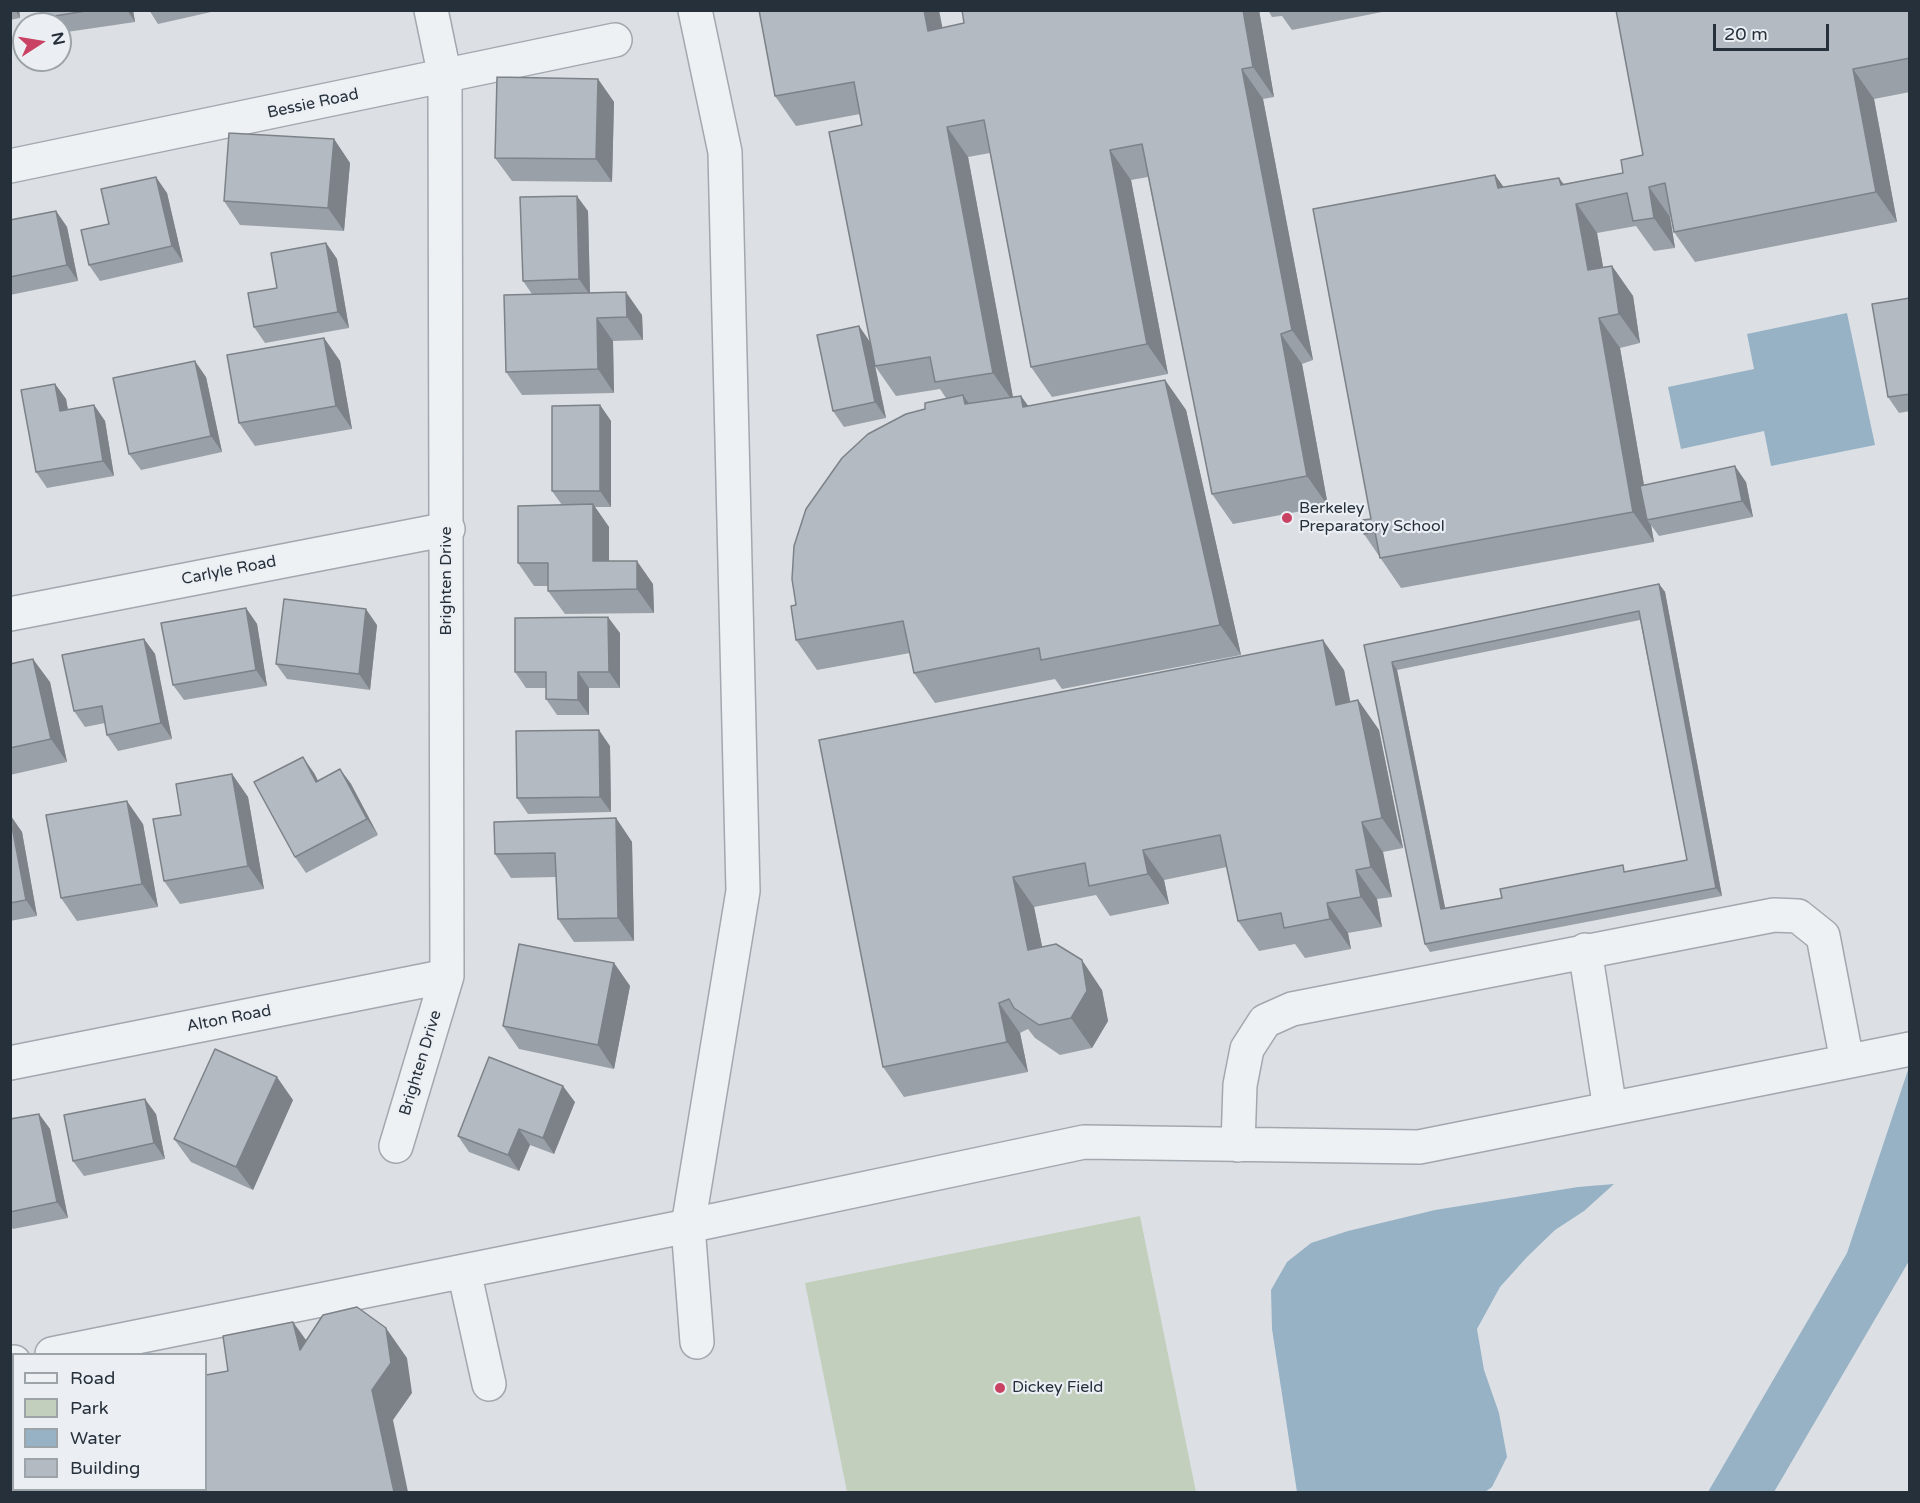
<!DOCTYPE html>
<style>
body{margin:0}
#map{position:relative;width:1920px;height:1503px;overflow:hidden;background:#dce0e5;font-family:"Varela Round",sans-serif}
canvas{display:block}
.frame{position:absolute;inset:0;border:12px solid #26303b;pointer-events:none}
.legend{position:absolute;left:12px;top:1353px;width:195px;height:138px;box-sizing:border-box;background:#ebeff3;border:2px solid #9ca3a9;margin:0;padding:8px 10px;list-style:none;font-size:18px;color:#26303b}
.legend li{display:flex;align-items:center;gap:12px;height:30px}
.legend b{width:30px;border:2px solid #9ca3a9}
.north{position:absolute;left:12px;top:12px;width:60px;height:60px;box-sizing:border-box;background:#ebeff3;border:2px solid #9ca3a9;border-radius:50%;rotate:78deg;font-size:16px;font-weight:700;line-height:24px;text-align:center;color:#26303b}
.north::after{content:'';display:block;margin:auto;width:21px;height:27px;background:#c94263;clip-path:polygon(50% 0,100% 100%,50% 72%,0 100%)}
.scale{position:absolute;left:1713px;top:24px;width:116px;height:27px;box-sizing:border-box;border:3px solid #26303b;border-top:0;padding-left:8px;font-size:18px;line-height:21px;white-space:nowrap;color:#26303b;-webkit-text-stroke:4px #ebeff3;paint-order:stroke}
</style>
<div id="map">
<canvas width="1920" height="1503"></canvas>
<div class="frame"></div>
<ul class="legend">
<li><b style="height:8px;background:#eef1f4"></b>Road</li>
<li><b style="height:16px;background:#c3cfbd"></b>Park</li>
<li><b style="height:16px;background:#97b2c5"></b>Water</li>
<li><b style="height:16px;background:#b3bac2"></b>Building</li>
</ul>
<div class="north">N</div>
<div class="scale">20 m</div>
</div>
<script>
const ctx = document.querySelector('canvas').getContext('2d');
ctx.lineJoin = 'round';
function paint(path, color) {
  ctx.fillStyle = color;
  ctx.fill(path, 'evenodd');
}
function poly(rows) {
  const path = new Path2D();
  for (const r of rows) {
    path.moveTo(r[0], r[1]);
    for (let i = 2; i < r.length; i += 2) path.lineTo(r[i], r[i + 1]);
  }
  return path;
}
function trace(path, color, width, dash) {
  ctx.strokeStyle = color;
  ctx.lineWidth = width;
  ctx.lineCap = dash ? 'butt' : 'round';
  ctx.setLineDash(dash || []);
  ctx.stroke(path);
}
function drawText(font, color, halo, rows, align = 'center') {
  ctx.font = font + ' "Varela Round",sans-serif';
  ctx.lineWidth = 4.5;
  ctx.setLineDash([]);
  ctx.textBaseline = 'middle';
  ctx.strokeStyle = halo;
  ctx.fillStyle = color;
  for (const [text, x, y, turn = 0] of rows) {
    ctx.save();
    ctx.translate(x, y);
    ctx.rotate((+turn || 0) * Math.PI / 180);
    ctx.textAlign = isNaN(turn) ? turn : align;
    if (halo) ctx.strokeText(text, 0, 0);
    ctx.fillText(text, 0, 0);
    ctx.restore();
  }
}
paint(poly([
 [1140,1216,1196,1492,847,1492,805,1283]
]), '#c3cfbd');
paint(poly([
 [1847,313,1875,445,1771,466,1764,431,1681,449,1668,387,1754,369,1747,334],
 [1909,1067,1909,1261,1774,1492,1708,1492,1847,1253],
 [1614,1184,1584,1211,1555,1230,1527,1257,1500,1287,1477,1329,1484,1370,1499,1413,1507,1457,1492,1487,1485,1492,1297,1492,1272,1329,1271,1290,1287,1262,1311,1243,1348,1231,1435,1210,1578,1187]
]), '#97b2c5');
const minor = poly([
 [695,10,725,152,743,891,688,1226,697,1342],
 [10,166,615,40],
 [10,614,448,529],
 [1585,950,1610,1109],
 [10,1063,447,976],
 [1238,1145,1240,1085,1247,1049,1265,1021,1292,1009,1774,915,1798,916,1823,936,1847,1061],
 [396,1146,447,976,445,77,431,10],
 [464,1271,489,1384],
 [52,1354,688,1226,1084,1142,1419,1147,1910,1049],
 [10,1363,14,1362]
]);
trace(minor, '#a2a8af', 36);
trace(minor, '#eef1f4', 33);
paint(poly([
 [10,10,19,10,20,18,10,20],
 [41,10,133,10,135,22,60,33,60,24,46,24,42,18],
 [149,10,220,10,158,24],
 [1259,10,1274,97,1263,99,1313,360,1302,364,1328,506,1233,524,1212,494,1148,177,1131,180,1168,374,1052,397,1031,367,990,153,968,157,1013,397,1021,396,1028,406,1165,380,1186,410,1241,655,1062,689,1055,679,935,703,914,673,910,653,817,670,796,640,796,605,925,409,946,398,940,389,896,396,875,366,886,418,844,427,833,411,859,326,870,342,862,125,860,114,796,126,775,96,942,28,964,23],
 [1268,10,1392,10,1292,30,1282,16,1272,17],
 [1910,10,1910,92,1874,99,1897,222,1695,262,1674,232,1671,217,1670,217,1675,248,1654,251,1636,226,1597,233,1603,267,1612,266,1633,296,1640,343,1620,348,1644,485,1746,482,1753,517,1659,536,1651,525,1654,542,1401,588,1364,534,1371,519,1495,175,1503,187,1559,178,1564,184,1623,173,1643,155],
 [598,79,614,102,612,182,512,181,495,158],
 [334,139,350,163,344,231,240,225,224,201],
 [167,193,183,262,100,281,89,265,109,224],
 [56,211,67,227,78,281,10,295,10,220],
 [588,211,590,293,642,315,643,340,613,341,614,393,522,395,506,372,532,294,523,281],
 [326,243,337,259,349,328,265,343,254,327,277,288],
 [1910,298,1910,411,1899,413,1888,397],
 [324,338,340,361,352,429,255,446,239,423],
 [206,377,222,452,141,470,129,454],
 [55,384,66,399,68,410,94,405,105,421,114,476,47,488,36,472],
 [600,405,611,421,611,507,595,507,609,527,609,561,653,584,654,613,565,614,548,591,548,586,534,586,518,563,562,505,552,491],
 [1659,584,1665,592,1722,896,1430,952,1425,944,1364,645],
 [1640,620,1687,860,1502,898,1445,908,1397,670],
 [246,608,257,624,267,686,184,700,173,685],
 [377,625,370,690,287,679,276,664],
 [620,633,620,688,589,688,589,715,557,715,546,699,546,688,526,688,515,672],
 [144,639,155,654,172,739,118,751,107,735,105,723,85,727,74,711],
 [10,664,50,682,67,762,10,775],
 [1344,670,1350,702,1358,700,1379,730,1403,848,1383,852,1392,897,1377,899,1382,927,1348,933,1351,949,1305,958,1295,944,1259,951,1238,921,1227,867,1164,880,1169,904,1110,916,1096,895,1034,907,1042,947,1102,990,1108,1021,1092,1048,1060,1055,1035,1038,1028,1029,1020,1033,1028,1072,904,1097,883,1067,819,740],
 [610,746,611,812,528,814,517,798],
 [340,769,351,784,378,835,306,873,295,857,314,773,318,781],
 [232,774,248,797,264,889,180,904,164,881,181,815],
 [10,816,22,832,37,916,10,921],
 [616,818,632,842,634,941,574,942,558,919,556,877,511,878,495,854],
 [143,824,158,907,77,921,61,898],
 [614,963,630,986,614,1069,519,1049,503,1026],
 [293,1100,253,1190,191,1162,174,1139],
 [575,1102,554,1154,530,1145,519,1171,469,1152,458,1136],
 [39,1114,50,1129,68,1218,13,1229,10,1225,10,1119],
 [156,1114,165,1159,84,1176,73,1161]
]), '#9aa0a7');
paint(poly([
 [15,10,19,10,20,18],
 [127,10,133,10,135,22],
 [924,10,939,10,949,61,928,31],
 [1243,10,1259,10,1274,97,1253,67],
 [1242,69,1263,99,1313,360,1292,330],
 [1853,69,1874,99,1897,222,1876,192],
 [598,79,614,102,612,182,596,159],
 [947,127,968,157,1014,403,993,373],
 [334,139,350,163,344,231,328,208],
 [1110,150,1131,180,1168,374,1147,344],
 [1495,175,1516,204,1498,188],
 [156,177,167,193,183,262,172,246],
 [1559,178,1597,233,1609,300,1588,270],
 [1649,187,1670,217,1675,248,1654,218],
 [577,196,588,211,590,295,579,279],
 [56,211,67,227,78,281,67,265],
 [326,243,337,259,349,328,338,312],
 [1612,266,1633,296,1640,343,1619,314],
 [626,292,642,315,643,340,627,317],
 [597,318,613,341,614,393,598,369],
 [1599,318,1620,348,1650,520,1647,520,1651,525,1654,542,1633,512],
 [859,326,870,342,886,418,875,402],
 [1281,334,1302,364,1328,506,1307,476],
 [324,338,340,361,352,429,336,406],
 [195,361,206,377,222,452,211,436],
 [1165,380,1186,410,1241,655,1220,625],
 [55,384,66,399,71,427,60,411],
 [963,395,984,425,965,404],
 [1021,396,1042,425,1023,407],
 [94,405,105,421,114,476,103,461],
 [600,405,611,421,611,507,600,491],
 [1735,466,1746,482,1753,517,1742,501],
 [593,504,609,527,609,584,593,561],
 [637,561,653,584,654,613,637,589],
 [1659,584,1665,592,1722,896,1716,888],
 [246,608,257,624,267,686,256,670],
 [366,609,377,625,370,690,359,674],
 [608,617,620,633,620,688,609,672],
 [144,639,155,654,172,739,161,723],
 [1323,640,1344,670,1357,735,1336,705],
 [33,659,50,682,67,762,51,739],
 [1392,662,1397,670,1447,917,1441,909],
 [578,672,589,688,589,715,578,700],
 [1358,700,1379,730,1403,848,1382,818],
 [599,730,610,746,611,812,600,797],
 [303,757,314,773,327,798,316,782],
 [340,769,351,784,378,835,367,819],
 [232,774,248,797,264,889,248,866],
 [127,801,143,824,158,907,142,884],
 [11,816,22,832,37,916,26,900],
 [616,818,632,842,634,941,618,918],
 [1362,822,1383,852,1392,897,1371,867],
 [1143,850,1164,880,1169,904,1148,874],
 [1356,870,1377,899,1382,927,1361,897],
 [1013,877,1034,907,1049,980,1028,950],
 [1327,903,1348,933,1351,949,1330,919],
 [1082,960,1102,990,1108,1021,1092,1048,1071,1018],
 [614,963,630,986,614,1069,598,1045],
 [999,1003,1020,1033,1028,1072,1007,1042],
 [277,1077,293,1100,253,1190,236,1167],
 [563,1086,575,1102,554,1154,543,1138],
 [145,1099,156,1114,165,1159,154,1143],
 [39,1114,50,1129,68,1218,57,1202],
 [519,1129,530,1145,519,1171,508,1155],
 [293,1322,314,1351,300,1350],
 [386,1328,407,1358,412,1393,393,1420,408,1492,394,1492,372,1390]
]), '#7d8288');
const building = poly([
 [41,10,92,10,42,18,41,10],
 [759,10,924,10,928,31,964,23,962,10,1243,10,1253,67,1242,69,1292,330,1281,334,1307,476,1212,494,1142,144,1110,150,1147,344,1031,367,984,120,947,127,993,373,935,382,930,357,875,366,829,132,862,125,854,82,775,96,759,10],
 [1616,10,1910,10,1910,58,1853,69,1876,192,1674,232,1665,183,1649,187,1654,218,1633,221,1627,193,1576,204,1588,270,1612,266,1619,314,1599,318,1633,512,1380,558,1375,532,1364,534,1362,520,1371,519,1313,209,1495,175,1498,188,1559,178,1561,185,1623,173,1621,160,1643,155,1616,10],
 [497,77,598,79,596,159,495,158,497,77],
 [229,133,334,139,328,208,224,201,229,133],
 [156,177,172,246,89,265,81,230,109,224,101,189,156,177],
 [577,196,579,279,523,281,520,197,577,196],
 [56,211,67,265,10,277,10,220,56,211],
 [326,243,338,312,254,327,248,293,277,288,271,253,326,243],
 [626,292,627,317,597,318,598,369,506,372,504,295,626,292],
 [1910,298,1910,394,1888,397,1872,304,1910,298],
 [859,326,875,402,833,411,817,335,859,326],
 [324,338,336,406,239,423,227,355,324,338],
 [195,361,211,436,129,454,113,378,195,361],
 [1165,380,1220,625,1041,660,1039,648,914,673,903,621,796,640,791,606,796,605,792,579,794,546,806,509,842,458,868,434,906,414,925,409,925,403,963,395,965,404,1021,396,1023,407,1165,380],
 [55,384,60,411,94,405,103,461,36,472,21,390,55,384],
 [600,405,600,491,552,491,552,406,600,405],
 [1735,466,1742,501,1647,520,1640,486,1735,466],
 [593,504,593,561,637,561,637,589,548,591,548,563,518,563,518,506,593,504],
 [1659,584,1716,888,1425,944,1364,645,1659,584],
 [1639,611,1687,860,1624,872,1623,865,1500,889,1502,898,1441,909,1392,662,1639,611],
 [284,599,366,609,359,674,276,664,284,599],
 [246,608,256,670,173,685,161,623,246,608],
 [608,617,609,672,578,672,578,700,546,699,546,672,515,672,515,618,608,617],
 [144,639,161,723,107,735,102,706,74,711,62,655,144,639],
 [1323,640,1336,705,1358,700,1382,818,1362,822,1371,867,1356,870,1361,897,1327,903,1330,919,1284,928,1281,913,1238,921,1220,835,1143,850,1148,874,1089,886,1085,863,1013,877,1028,950,1056,944,1082,960,1087,991,1071,1018,1039,1025,1014,1008,1009,999,999,1003,1007,1042,883,1067,819,740,1323,640],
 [33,659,51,739,10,748,10,664,33,659],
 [599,730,600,797,517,798,516,731,599,730],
 [303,757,316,782,340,769,367,819,295,857,254,782,303,757],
 [232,774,248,866,164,881,153,819,181,815,176,784,232,774],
 [127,801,142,884,61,898,46,815,127,801],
 [10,816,26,900,10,903,10,816],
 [616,818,618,918,558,919,555,853,495,854,494,822,616,818],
 [519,944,614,963,598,1045,503,1026,519,944],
 [215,1049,277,1077,236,1167,174,1139,215,1049],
 [489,1057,563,1086,543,1138,519,1129,508,1155,458,1136,489,1057],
 [145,1099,154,1143,73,1161,64,1115,145,1099],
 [39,1114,57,1202,10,1212,10,1119,39,1114],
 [357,1307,386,1328,391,1363,372,1390,394,1492,68,1492,67,1490,206,1490,206,1375,228,1371,223,1336,293,1322,300,1350,323,1315,357,1307]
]);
paint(building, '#b3bac2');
trace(building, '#7d8288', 1.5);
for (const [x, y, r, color] of [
 [1287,518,6,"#c94263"],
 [1000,1388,6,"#c94263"]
]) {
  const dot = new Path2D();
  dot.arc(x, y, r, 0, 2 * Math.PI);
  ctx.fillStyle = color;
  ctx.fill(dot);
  trace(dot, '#ebeff3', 2);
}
drawText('16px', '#26303b', '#ebeff3', [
 ["Bessie Road",313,104,-12],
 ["Carlyle Road",229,571,-11],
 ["Brighten Drive",447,581,-90],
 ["Alton Road",229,1019,-11],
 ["Brighten Drive",421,1063,-73]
]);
drawText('16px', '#26303b', '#ebeff3', [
 ["Berkeley",1299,509],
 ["Preparatory School",1299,527],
 ["Dickey Field",1012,1388]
], 'left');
</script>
